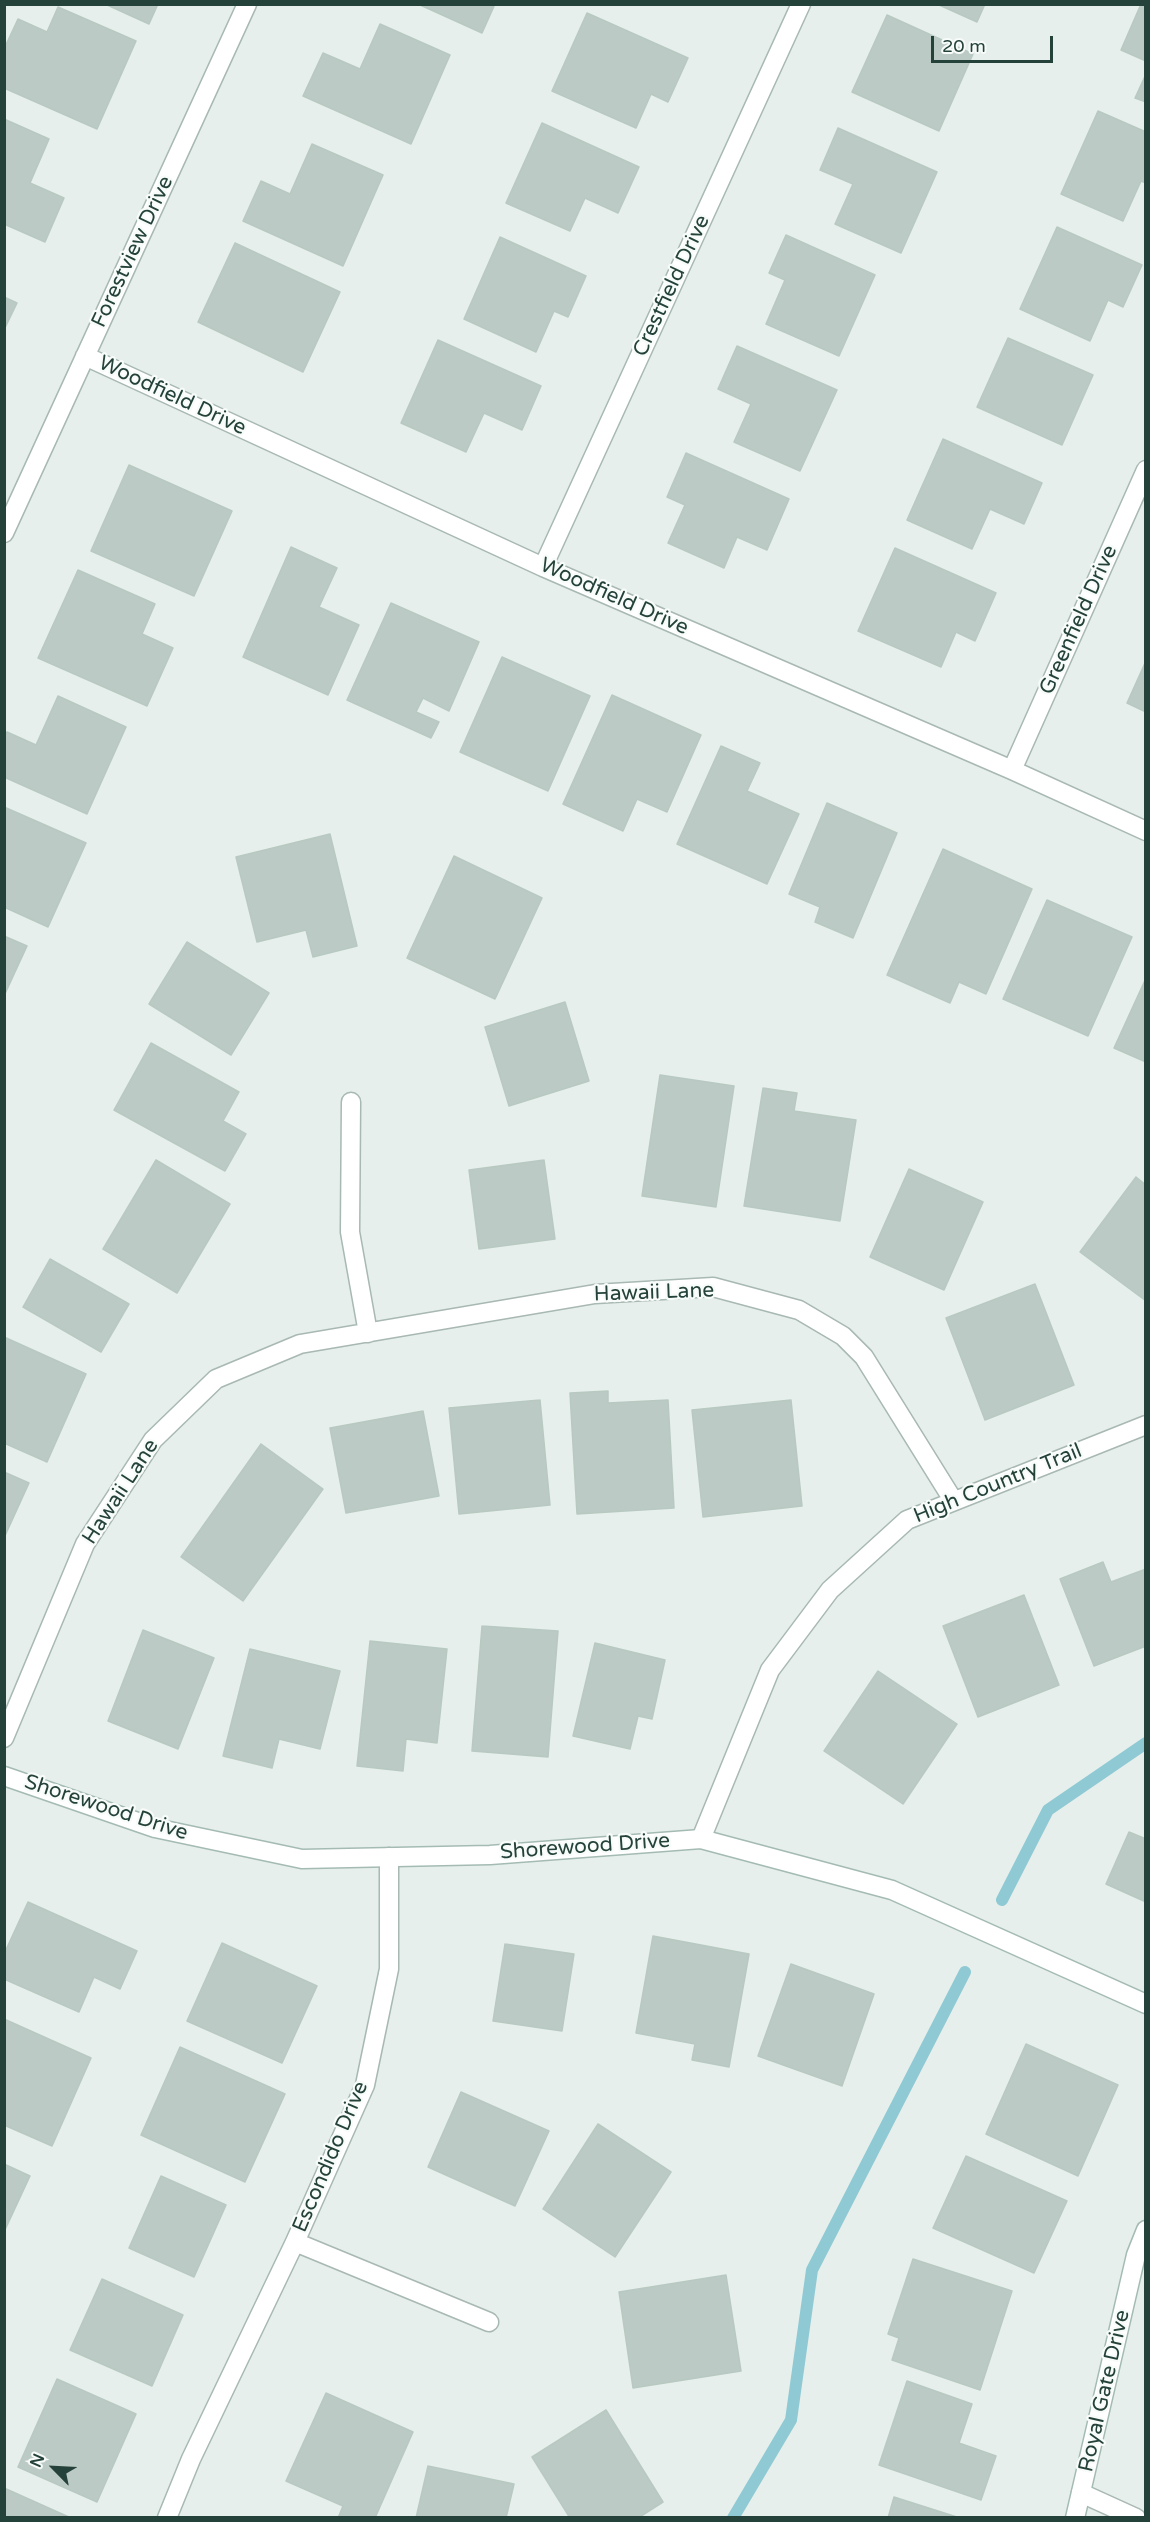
<!DOCTYPE html>
<style>
body{margin:0}
#map{position:relative;width:1150px;height:2522px;overflow:hidden;background:#e6efeb;font-family:"Varela Round",sans-serif}
canvas{display:block}
.frame{position:absolute;inset:0;border:6px solid #24423a;pointer-events:none}
.north{position:absolute;left:24px;top:2438px;width:60px;height:60px;-webkit-text-stroke:4px #f7fbf9;paint-order:stroke;rotate:294deg;font-size:16px;font-weight:700;line-height:24px;text-align:center;color:#24423a}
.north::after{content:'';display:block;margin:auto;width:21px;height:27px;background:#24423a;clip-path:polygon(50% 0,100% 100%,50% 72%,0 100%)}
.scale{position:absolute;left:931px;top:36px;width:122px;height:27px;box-sizing:border-box;border:3px solid #24423a;border-top:0;padding-left:8px;font-size:18px;line-height:21px;white-space:nowrap;color:#24423a;-webkit-text-stroke:4px #f7fbf9;paint-order:stroke}
</style>
<div id="map">
<canvas width="1150" height="2522"></canvas>
<div class="frame"></div>
<div class="north">N</div>
<div class="scale">20 m</div>
</div>
<script>
const ctx = document.querySelector('canvas').getContext('2d');
ctx.lineJoin = 'round';
function poly(rows) {
  const path = new Path2D();
  for (const r of rows) {
    path.moveTo(r[0], r[1]);
    for (let i = 2; i < r.length; i += 2) path.lineTo(r[i], r[i + 1]);
  }
  return path;
}
function trace(path, color, width, dash) {
  ctx.strokeStyle = color;
  ctx.lineWidth = width;
  ctx.lineCap = dash ? 'butt' : 'round';
  ctx.setLineDash(dash || []);
  ctx.stroke(path);
}
function paint(path, color) {
  ctx.fillStyle = color;
  ctx.fill(path, 'evenodd');
}
function drawText(font, color, halo, rows, align = 'center') {
  ctx.font = font + ' "Varela Round",sans-serif';
  ctx.lineWidth = 4.5;
  ctx.setLineDash([]);
  ctx.textBaseline = 'middle';
  ctx.strokeStyle = halo;
  ctx.fillStyle = color;
  for (const [text, x, y, turn = 0] of rows) {
    ctx.save();
    ctx.translate(x, y);
    ctx.rotate((+turn || 0) * Math.PI / 180);
    ctx.textAlign = isNaN(turn) ? turn : align;
    if (halo) ctx.strokeText(text, 0, 0);
    ctx.fillText(text, 0, 0);
    ctx.restore();
  }
}
trace(poly([
 [1002,1900,1048,1810,1146,1743],
 [733,2518,791,2420,812,2270,965,1972]
]), '#8ec9d4', 12);
const building = poly([
 [105,4,158,4,149,24,105,4],
 [418,4,495,4,482,33,418,4],
 [937,4,985,4,977,22,937,4],
 [1141,4,1146,4,1146,61,1121,50,1141,4],
 [58,7,136,41,97,129,4,88,4,49,18,19,47,32,58,7],
 [587,13,688,58,668,102,651,94,636,128,552,91,587,13],
 [887,15,973,54,939,131,852,92,887,15],
 [380,24,450,55,411,144,303,96,323,53,360,69,380,24],
 [1146,74,1146,102,1135,98,1146,74],
 [1098,111,1146,132,1146,183,1141,181,1123,221,1061,194,1098,111],
 [4,119,49,139,30,183,64,198,45,242,4,224,4,119],
 [542,123,639,167,618,213,585,198,570,231,506,203,542,123],
 [838,128,937,172,901,253,835,224,853,184,820,170,838,128],
 [312,144,383,175,343,266,243,221,261,181,290,194,312,144],
 [1057,227,1142,265,1123,307,1108,300,1090,341,1020,309,1057,227],
 [786,235,875,275,839,356,766,324,785,280,769,273,786,235],
 [500,237,586,276,568,317,554,311,536,352,464,319,500,237],
 [235,243,340,292,303,372,198,322,235,243],
 [4,297,17,303,4,330,4,297],
 [1008,338,1093,375,1062,445,977,407,1008,338],
 [438,340,541,386,522,430,484,413,466,452,401,423,438,340],
 [737,346,837,390,800,471,734,442,751,404,718,389,737,346],
 [943,439,1042,483,1024,524,990,509,972,549,907,520,943,439],
 [686,453,789,499,767,550,737,537,724,568,668,543,685,505,667,497,686,453],
 [129,465,232,511,194,596,91,551,129,465],
 [291,547,337,568,319,607,359,625,328,695,243,657,291,547],
 [895,548,996,593,975,641,956,632,941,667,858,631,895,548],
 [78,570,155,604,142,634,173,648,147,706,38,658,78,570],
 [391,603,479,642,449,711,423,698,416,712,439,722,431,738,347,700,391,603],
 [502,657,590,696,548,791,460,752,502,657],
 [1145,663,1146,663,1146,712,1127,703,1145,663],
 [612,695,701,735,667,812,637,799,623,831,563,804,612,695],
 [58,696,126,727,87,814,4,777,4,737,7,732,36,745,58,696],
 [721,746,760,763,747,791,799,814,767,884,677,844,721,746],
 [827,803,897,833,853,938,815,922,820,907,789,894,827,803],
 [4,807,86,843,48,927,4,907,4,807],
 [330,834,357,946,313,957,306,930,257,942,236,857,330,834],
 [943,849,1032,889,986,994,959,982,950,1003,887,975,943,849],
 [454,856,542,898,495,999,407,958,454,856],
 [1047,900,1132,937,1088,1036,1003,999,1047,900],
 [4,936,27,946,4,996,4,936],
 [187,942,269,993,231,1055,149,1004,187,942],
 [1146,978,1146,1062,1114,1048,1146,978],
 [565,1002,589,1081,509,1106,485,1027,565,1002],
 [151,1043,239,1092,223,1121,246,1134,225,1171,114,1110,151,1043],
 [660,1075,734,1086,716,1207,642,1196,660,1075],
 [763,1088,797,1093,794,1111,856,1120,840,1221,744,1206,763,1088],
 [156,1160,230,1204,177,1293,103,1249,156,1160],
 [544,1160,555,1239,479,1249,469,1170,544,1160],
 [909,1169,983,1202,944,1290,870,1257,909,1169],
 [1136,1177,1146,1185,1146,1301,1080,1252,1136,1177],
 [50,1259,129,1304,101,1352,23,1307,50,1259],
 [1035,1284,1074,1385,985,1420,946,1318,1035,1284],
 [4,1337,86,1374,47,1462,4,1443,4,1337],
 [608,1391,608,1403,668,1400,674,1508,577,1514,570,1393,608,1391],
 [540,1400,550,1505,459,1514,449,1408,540,1400],
 [791,1400,802,1506,703,1517,692,1410,791,1400],
 [423,1411,439,1496,346,1513,330,1428,423,1411],
 [261,1444,323,1489,243,1601,181,1557,261,1444],
 [4,1472,29,1483,4,1538,4,1472],
 [1103,1562,1111,1582,1146,1569,1146,1646,1094,1666,1060,1579,1103,1562],
 [1024,1595,1059,1685,978,1717,943,1626,1024,1595],
 [482,1626,558,1631,548,1757,472,1751,482,1626],
 [143,1630,214,1658,178,1749,108,1721,143,1630],
 [370,1641,447,1649,437,1743,406,1739,403,1771,357,1766,370,1641],
 [595,1643,665,1660,652,1719,638,1716,630,1749,573,1736,595,1643],
 [250,1649,340,1671,320,1749,279,1739,272,1768,223,1756,250,1649],
 [878,1671,957,1724,903,1804,824,1751,878,1671],
 [1129,1832,1146,1839,1146,1902,1106,1884,1129,1832],
 [28,1902,137,1951,120,1989,94,1977,79,2012,4,1979,4,1954,28,1902],
 [653,1936,749,1954,729,2067,692,2060,695,2044,636,2033,653,1936],
 [222,1943,317,1986,282,2063,187,2021,222,1943],
 [505,1944,574,1954,562,2031,493,2021,505,1944],
 [791,1964,874,1994,842,2086,758,2056,791,1964],
 [4,2019,91,2058,52,2146,4,2125,4,2019],
 [1026,2044,1118,2085,1078,2176,986,2134,1026,2044],
 [180,2047,285,2094,245,2182,141,2135,180,2047],
 [461,2092,549,2131,515,2206,428,2167,461,2092],
 [598,2124,671,2172,615,2257,543,2209,598,2124],
 [966,2156,1067,2201,1034,2273,933,2228,966,2156],
 [4,2164,30,2176,4,2232,4,2164],
 [161,2176,226,2205,194,2277,129,2248,161,2176],
 [913,2259,1012,2291,980,2390,892,2360,899,2338,888,2334,913,2259],
 [726,2275,741,2371,633,2388,619,2292,726,2275],
 [102,2279,183,2315,152,2386,70,2350,102,2279],
 [57,2379,136,2414,97,2502,18,2467,57,2379],
 [907,2381,972,2404,959,2443,996,2456,981,2500,879,2465,907,2381],
 [326,2393,413,2432,375,2518,338,2518,343,2506,286,2481,326,2393],
 [606,2410,663,2502,638,2518,570,2518,532,2457,606,2410],
 [428,2466,514,2484,506,2518,416,2518,428,2466],
 [4,2488,71,2518,4,2518,4,2488],
 [894,2497,960,2518,888,2518,894,2497]
]);
paint(building, '#bbcac4');
trace(building, '#b8c9c2', 1.5);
const street = poly([
 [85,356,543,567,1012,770,1146,831],
 [4,533,247,4],
 [543,567,801,4],
 [1012,770,1146,470],
 [351,1102,350,1232,368,1333],
 [4,1738,85,1544,153,1440,216,1379,300,1344,595,1294,713,1287,799,1310,843,1336,864,1357,953,1500],
 [701,1839,770,1670,830,1590,907,1520,1146,1425],
 [295,2242,489,2322],
 [1081,2493,1136,2518],
 [167,2518,191,2459,295,2242,365,2085,389,1969,389,1857]
]);
const secondary = poly([
 [4,1776,155,1828,302,1859,490,1855,701,1839,892,1890,1146,2004],
 [1075,2518,1136,2255,1146,2230]
]);
trace(street, '#a8b8b2', 21);
trace(secondary, '#a4bbb3', 21);
trace(street, '#fff', 18);
trace(secondary, '#fff', 18);
drawText('21px', '#24423a', '#f7fbf9', [
 ["Forestview Drive",133,252,-65],
 ["Crestfield Drive",672,286,-65],
 ["Woodfield Drive",172,396,25],
 ["Woodfield Drive",614,597,24],
 ["Greenfield Drive",1079,620,-66],
 ["Hawaii Lane",654,1293,-2],
 ["High Country Trail",998,1484,-22],
 ["Hawaii Lane",121,1492,-57],
 ["Shorewood Drive",106,1808,18],
 ["Shorewood Drive",585,1847,-4],
 ["Escondido Drive",331,2157,-67],
 ["Royal Gate Drive",1105,2391,-77]
]);
</script>
